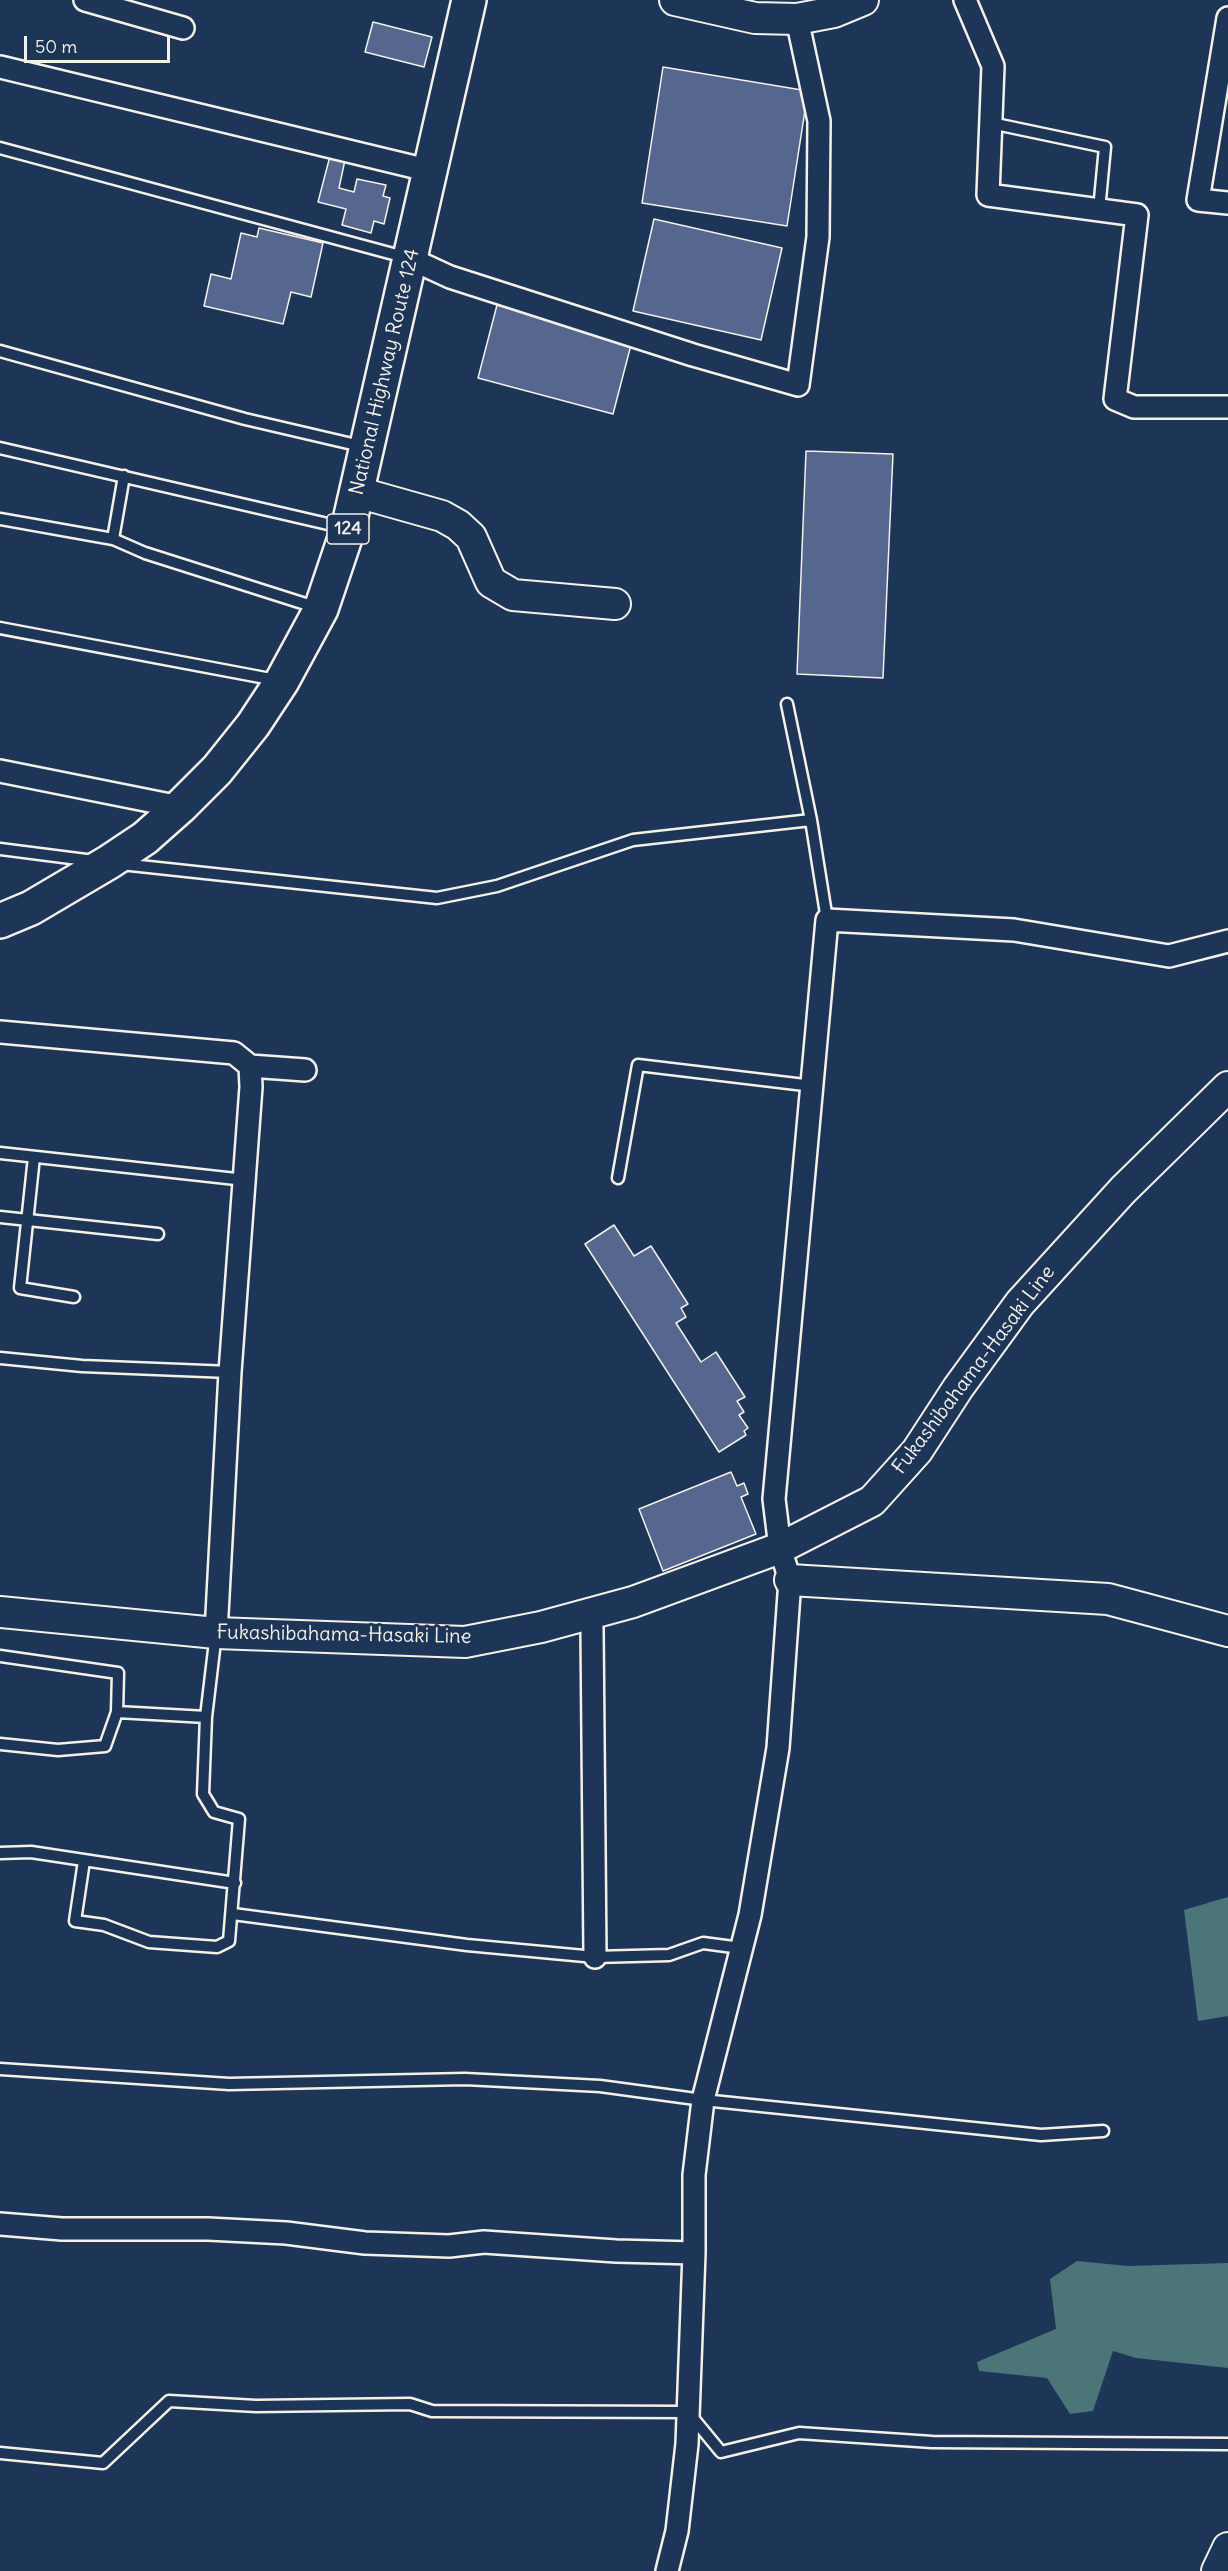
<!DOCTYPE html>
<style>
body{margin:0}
#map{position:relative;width:1228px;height:2571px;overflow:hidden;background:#1d3557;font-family:Delius,sans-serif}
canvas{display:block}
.scale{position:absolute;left:24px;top:36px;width:146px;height:27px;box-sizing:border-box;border:3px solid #f4f1e8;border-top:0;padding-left:8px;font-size:18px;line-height:21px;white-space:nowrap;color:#f4f1e8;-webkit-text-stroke:4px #1d3557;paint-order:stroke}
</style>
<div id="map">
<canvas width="1228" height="2571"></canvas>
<div class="scale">50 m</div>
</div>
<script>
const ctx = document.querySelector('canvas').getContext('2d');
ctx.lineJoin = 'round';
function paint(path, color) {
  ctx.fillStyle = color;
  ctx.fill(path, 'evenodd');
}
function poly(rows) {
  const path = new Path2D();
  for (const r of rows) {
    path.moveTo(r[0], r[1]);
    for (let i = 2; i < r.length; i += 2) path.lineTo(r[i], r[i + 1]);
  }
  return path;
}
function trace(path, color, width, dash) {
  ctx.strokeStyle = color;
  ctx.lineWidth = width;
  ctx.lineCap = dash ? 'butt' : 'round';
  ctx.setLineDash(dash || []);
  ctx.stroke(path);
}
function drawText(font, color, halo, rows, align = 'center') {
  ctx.font = font + ' Delius,sans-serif';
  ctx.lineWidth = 6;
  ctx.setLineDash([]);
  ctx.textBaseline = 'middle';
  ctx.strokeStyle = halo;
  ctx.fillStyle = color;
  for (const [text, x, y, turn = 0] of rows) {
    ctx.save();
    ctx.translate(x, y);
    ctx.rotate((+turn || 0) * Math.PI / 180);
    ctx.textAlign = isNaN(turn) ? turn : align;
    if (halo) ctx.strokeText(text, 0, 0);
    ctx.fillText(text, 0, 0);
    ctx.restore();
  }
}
paint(poly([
 [1228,1897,1228,2016,1198,2021,1184,1910],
 [1077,2261,1128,2266,1228,2263,1228,2368,1136,2358,1113,2351,1093,2411,1070,2414,1047,2378,979,2371,977,2362,1056,2329,1050,2279]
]), '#4c757a');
const building = poly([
 [373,22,432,37,424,67,365,52,373,22],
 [663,67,808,91,787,226,642,203,663,67],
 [330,156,345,160,339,188,354,192,357,179,386,185,383,196,390,198,384,224,374,221,371,233,342,225,346,209,318,202,330,156],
 [654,219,782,248,761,340,633,311,654,219],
 [259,228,323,243,311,297,291,292,283,324,204,306,211,274,231,279,241,233,257,237,259,228],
 [497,305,632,341,613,414,478,378,497,305],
 [806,451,893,454,883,678,797,674,806,451],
 [614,1225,634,1256,651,1246,688,1304,681,1308,686,1317,676,1323,701,1362,716,1352,745,1397,737,1401,744,1412,739,1415,748,1428,744,1431,746,1435,719,1452,585,1244,614,1225],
 [731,1472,737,1486,744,1483,748,1494,741,1497,756,1534,663,1571,639,1509,731,1472]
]);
paint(building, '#55678f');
trace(building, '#f4f1e8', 1.5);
const lane = poly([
 [991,123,1105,147,1099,210],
 [0,148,408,258],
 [0,351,245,419,365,447],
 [0,448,345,528],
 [0,519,113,539,145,553,318,608],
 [113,539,124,476],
 [0,628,276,680],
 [787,704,811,820,827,920],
 [0,849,94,861],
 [121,864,437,898,497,886,633,840,811,820],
 [0,1153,245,1180],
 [34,1157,20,1288,74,1297],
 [618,1178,638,1065,813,1086],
 [0,1217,158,1234],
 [0,1358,82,1366,230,1372],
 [0,1656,118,1673,117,1712,105,1746,58,1750,0,1744],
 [117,1712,206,1717],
 [0,1853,31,1852,235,1883],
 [84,1861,75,1921,104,1925,149,1942,217,1947,229,1941,239,1819,214,1812,203,1794,206,1717,216,1633],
 [233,1914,467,1945,595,1957,669,1955,703,1943,741,1948],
 [0,2069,229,2084,465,2079,600,2086,703,2100,1041,2135,1103,2131],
 [0,2453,103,2463,169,2401,256,2406,410,2404,432,2411,688,2412,721,2452,799,2433,932,2442,1228,2444]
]);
const street = poly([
 [85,0,183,28],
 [965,0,993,66,988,195,1137,215,1115,399,1134,407,1228,407],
 [1228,18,1198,200,1228,203],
 [0,67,431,171],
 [411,259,450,277,693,355,798,385,818,237,819,121,797,19],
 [0,771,180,807],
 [0,1032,234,1053,250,1066,305,1070],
 [589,1614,592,1628,595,1957],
 [216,1633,230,1372,251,1087,250,1066],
 [0,2224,62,2229,208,2229,286,2233,365,2243,449,2246,484,2242,616,2251,694,2253],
 [667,2571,677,2531,687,2444,694,2253,694,2175,703,2100,750,1915,778,1748,790,1580,780,1548,774,1499,827,920,1014,930,1169,956,1228,941]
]);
const secondary = poly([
 [675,0,755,18,797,19,834,12,863,0],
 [357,492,442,516,458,525,471,537,491,582,513,595,615,604],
 [790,1580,1108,1599,1228,1631],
 [0,1612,216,1633,465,1642,541,1627,633,1602,780,1548,872,1501,917,1451,958,1388,1020,1303,1123,1190,1228,1087],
 [1217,2571,1228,2548]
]);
const highway = poly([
 [0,921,31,908,109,862,145,838,180,807,217,770,253,725,282,681,321,609,348,529,469,0]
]);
trace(lane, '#f4f1e8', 15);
trace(street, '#f4f1e8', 26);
trace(secondary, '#f4f1e8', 34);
trace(highway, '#f4f1e8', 38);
trace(lane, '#1d3557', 10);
trace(street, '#1d3557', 21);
trace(secondary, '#1d3557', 30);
trace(highway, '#1d3557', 33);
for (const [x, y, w] of [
 [348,529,42]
]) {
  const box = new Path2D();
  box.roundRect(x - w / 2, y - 15, w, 30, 4.5);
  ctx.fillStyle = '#1d3557';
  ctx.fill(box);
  trace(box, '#f4f1e8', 1.5);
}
drawText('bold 18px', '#f4f1e8', null, [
 ["124",348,529]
]);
drawText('20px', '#f4f1e8', '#1d3557', [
 ["National Highway Route 124",385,372,-77],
 ["Fukashibahama-Hasaki Line",974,1370,-53],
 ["Fukashibahama-Hasaki Line",344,1635,1]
]);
</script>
